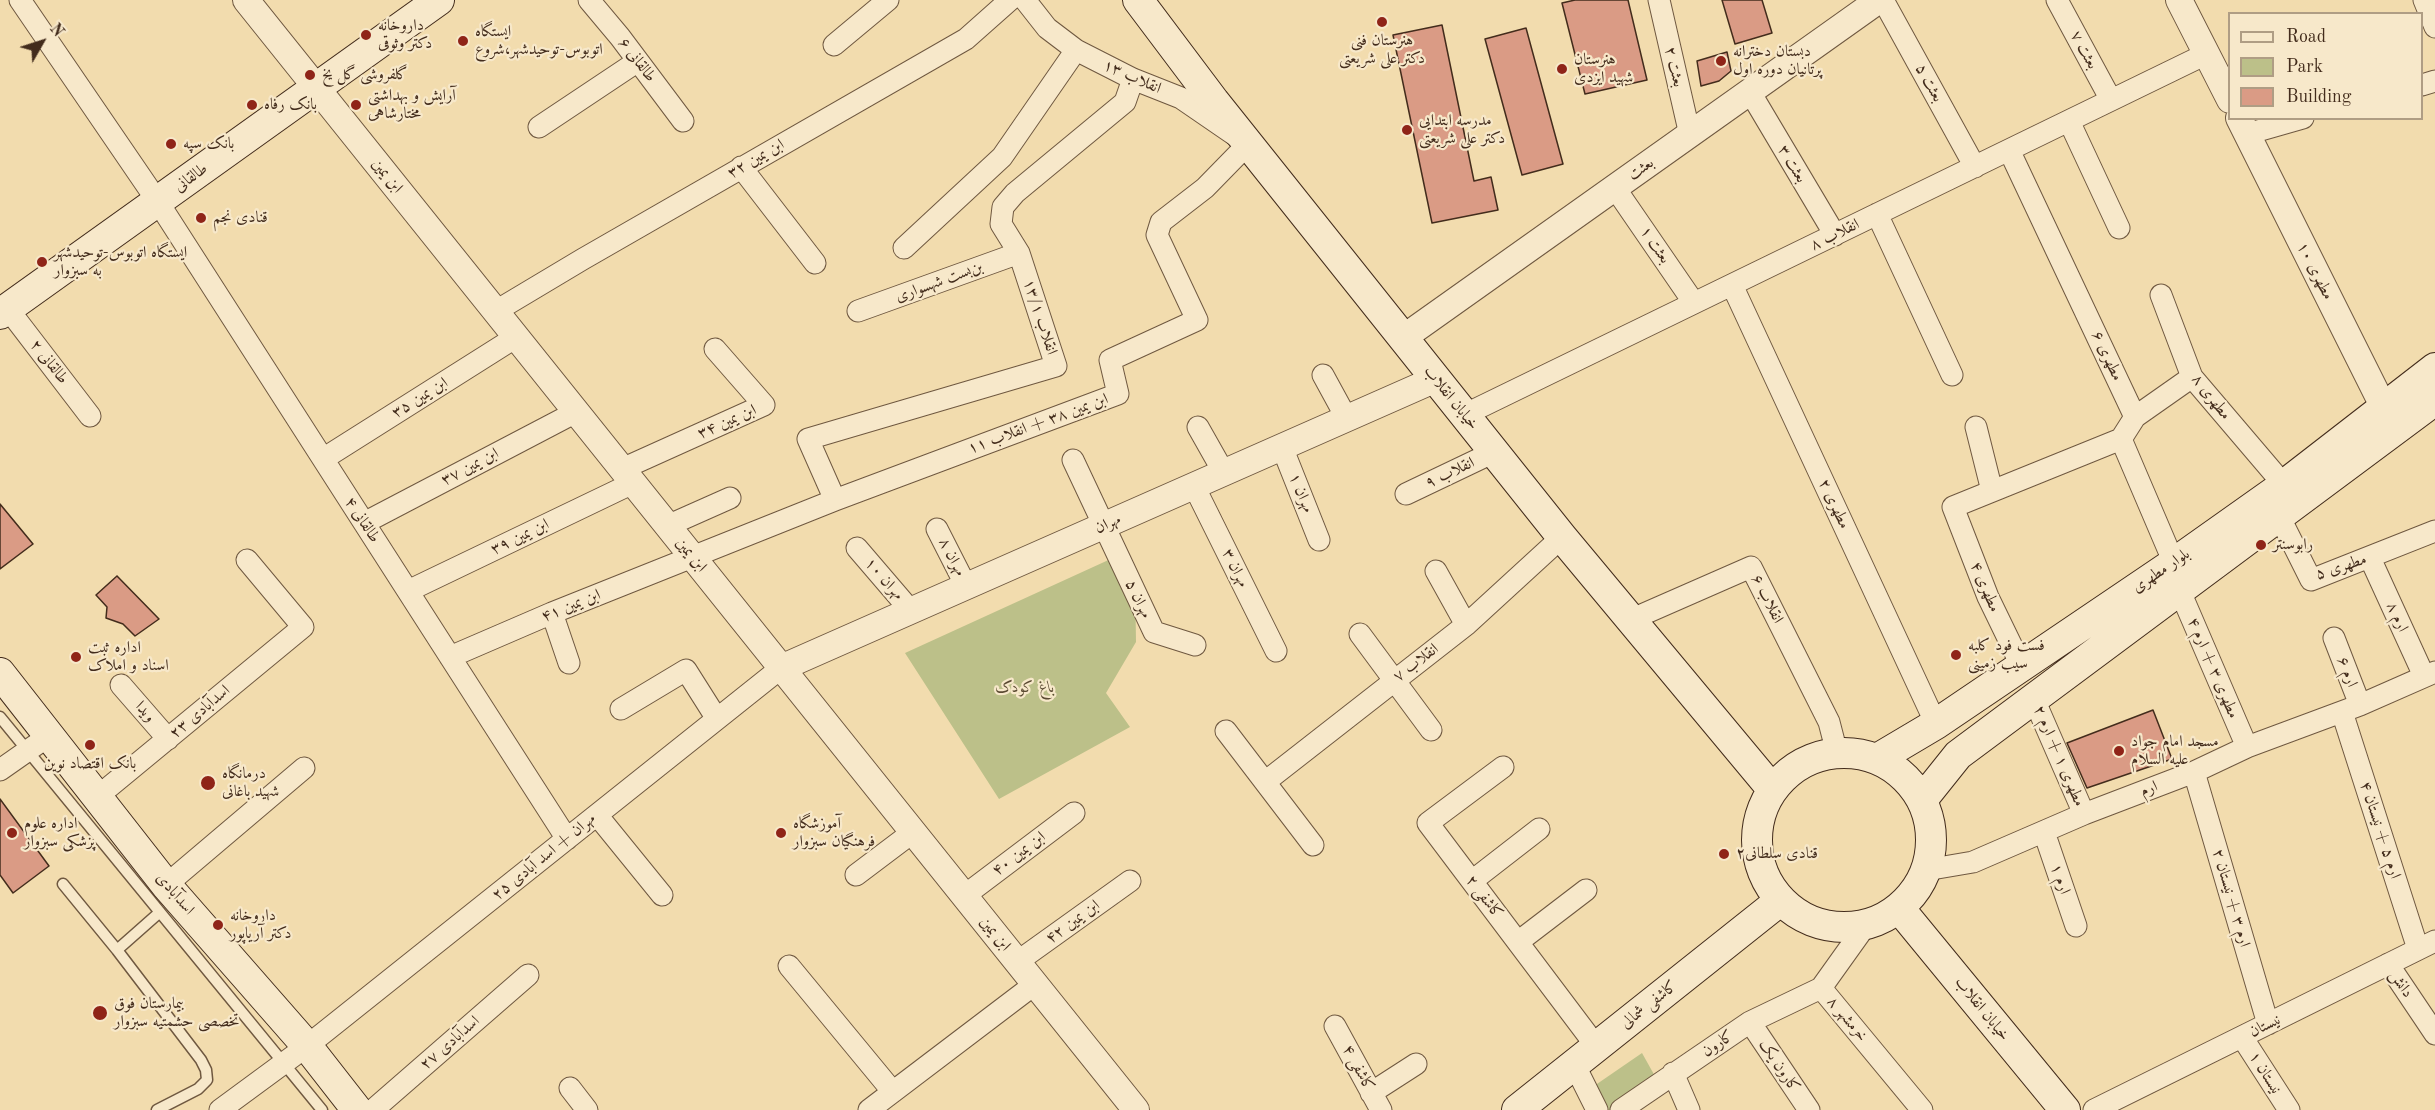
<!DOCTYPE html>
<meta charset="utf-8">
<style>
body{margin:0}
#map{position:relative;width:2435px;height:1110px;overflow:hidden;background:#f2dcae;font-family:"Old Standard TT",serif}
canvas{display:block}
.legend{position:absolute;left:2228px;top:12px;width:195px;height:108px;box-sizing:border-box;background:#f7e8ca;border:2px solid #af9d84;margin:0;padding:8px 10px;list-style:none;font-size:18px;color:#432c1c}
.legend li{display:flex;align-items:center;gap:12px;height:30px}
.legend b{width:30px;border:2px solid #af9d84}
.north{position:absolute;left:12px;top:12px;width:60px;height:60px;-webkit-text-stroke:4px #f7e8ca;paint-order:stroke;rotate:51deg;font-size:16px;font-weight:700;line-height:24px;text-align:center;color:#432c1c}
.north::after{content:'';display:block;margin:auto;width:21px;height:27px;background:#432c1c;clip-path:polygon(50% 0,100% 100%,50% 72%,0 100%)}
</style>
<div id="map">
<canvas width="2435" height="1110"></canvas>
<ul class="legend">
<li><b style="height:8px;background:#f7e8ca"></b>Road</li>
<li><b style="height:16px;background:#bcc089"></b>Park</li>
<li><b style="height:16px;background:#da9b85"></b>Building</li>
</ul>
<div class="north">N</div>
</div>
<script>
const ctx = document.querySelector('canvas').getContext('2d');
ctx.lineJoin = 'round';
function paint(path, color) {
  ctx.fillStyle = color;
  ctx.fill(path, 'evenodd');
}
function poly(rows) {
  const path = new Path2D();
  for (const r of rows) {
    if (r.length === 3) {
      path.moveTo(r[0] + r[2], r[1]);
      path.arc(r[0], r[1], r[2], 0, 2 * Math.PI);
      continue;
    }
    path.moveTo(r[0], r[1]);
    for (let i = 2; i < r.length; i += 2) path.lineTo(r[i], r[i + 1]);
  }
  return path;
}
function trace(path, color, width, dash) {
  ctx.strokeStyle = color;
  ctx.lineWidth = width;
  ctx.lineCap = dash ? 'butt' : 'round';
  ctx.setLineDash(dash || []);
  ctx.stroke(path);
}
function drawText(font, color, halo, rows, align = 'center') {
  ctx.font = font + ' "Old Standard TT",Amiri,serif';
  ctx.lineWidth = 4.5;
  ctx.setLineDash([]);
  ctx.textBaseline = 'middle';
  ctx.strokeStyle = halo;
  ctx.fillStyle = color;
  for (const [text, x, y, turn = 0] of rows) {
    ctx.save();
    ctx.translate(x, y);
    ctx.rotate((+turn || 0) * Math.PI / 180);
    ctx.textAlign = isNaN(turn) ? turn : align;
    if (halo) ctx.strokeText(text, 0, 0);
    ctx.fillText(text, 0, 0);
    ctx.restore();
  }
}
paint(poly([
 [1126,552,1135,577,1136,642,1106,693,1130,727,999,799,905,653],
 [1642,1053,1656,1078,1613,1110,1606,1110,1594,1086]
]), '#bcc089');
const building = poly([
 [1575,0,1628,0,1647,80,1585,94,1562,3,1575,0],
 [1722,0,1762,0,1772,33,1735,44,1722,0],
 [1442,25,1474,181,1491,177,1498,210,1432,223,1393,35,1442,25],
 [1526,28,1563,164,1522,175,1485,39,1526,28],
 [1727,52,1731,71,1719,81,1701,86,1697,61,1727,52],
 [0,504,33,544,0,569,0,504],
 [117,576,159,619,135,636,123,624,106,618,107,607,96,595,117,576],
 [2153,710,2172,759,2087,788,2067,743,2153,710],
 [0,799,49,866,13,893,0,875,0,799]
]);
paint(building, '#da9b85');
trace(building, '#432c1c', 1.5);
const service = poly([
 [0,717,322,1110],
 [63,884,117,950,201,1060,206,1070,207,1080,198,1089,157,1110],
 [117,950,160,912]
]);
const minor = poly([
 [20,0,158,202,567,839],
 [589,0,620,37,683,121],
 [1659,0,1690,135],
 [1883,0,1975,167],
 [2057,0,2111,100],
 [2424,0,2435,27],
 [834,45,888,0],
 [2422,85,2435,81],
 [1750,92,1835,235],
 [2069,121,2119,228],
 [539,127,638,61],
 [2247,134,2303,118],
 [2009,150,2135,417,2121,439,2174,563],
 [741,167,815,263],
 [1615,188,1694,303],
 [1877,214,1952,375],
 [904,248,1002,157,1076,50],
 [1732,285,1936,724],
 [2161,295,2192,377,2284,485],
 [8,309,90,416],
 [496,311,583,259,966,39,1010,0],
 [858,311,1019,253],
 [1323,375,1347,419],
 [1464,415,2206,54],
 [2135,417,2192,377],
 [1198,427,1224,473],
 [1976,427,1992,491],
 [1282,447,1319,540],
 [323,459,516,337],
 [1073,460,1154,632,1195,645],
 [622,469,764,405,715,349],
 [1194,486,1276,651],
 [1406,494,1494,452],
 [835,500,808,439,1056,366,1019,253,1001,224,1003,207,1015,193,1125,102,1133,79],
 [2279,516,2311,580,2435,531],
 [364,523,576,412],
 [667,526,730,498],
 [937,529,966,586],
 [857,548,911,611],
 [2370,558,2424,676],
 [1436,571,1466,625],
 [2179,589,2247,747],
 [408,591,633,483],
 [552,613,569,663],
 [1630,620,1751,567,1829,722,1837,753],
 [1360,634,1431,730],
 [2334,638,2360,705],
 [450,657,552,613,835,500,1118,394,1110,360,1197,320,1157,235,1161,222,1205,188,1248,144,1181,98,1133,79,1076,50,1047,28,1025,0],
 [2021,665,1988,597,1953,507,2121,439],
 [121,685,168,739],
 [2033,697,2084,814],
 [621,709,686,670,717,719],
 [2342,712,2418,949],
 [1226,731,1313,845],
 [1503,767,1428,823,1596,1046],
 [0,770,50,735],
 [2194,772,2268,1024],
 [1265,782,1466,625,1562,537],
 [97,797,303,627,247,560],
 [597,815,662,895],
 [2044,832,2076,926],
 [1926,870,1973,862,2084,814,2194,772,2247,747,2360,705,2435,672],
 [856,875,913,832],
 [1472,881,1539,829],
 [166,885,304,768],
 [964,896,1074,813],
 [1866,925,1821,988,1922,1110],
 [1518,942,1586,890],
 [1017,962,1130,881],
 [2388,964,2435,1034],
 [789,966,893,1092],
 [1750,1022,1809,1110],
 [1335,1026,1381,1110],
 [2242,1037,2289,1110],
 [1574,1064,1597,1110],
 [1673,1073,1689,1110],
 [570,1088,587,1110],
 [1371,1093,1416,1064],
 [220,1110,307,1046,781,668],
 [373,1110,528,975],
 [869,1110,1035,984],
 [1621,1110,1750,1022,1821,988],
 [2094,1110,2435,941]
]);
const tertiary = poly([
 [246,0,1136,1110],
 [2179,0,2230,100],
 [2239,118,2384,408],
 [1403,338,1879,0],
 [781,668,1436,379]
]);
const secondary = poly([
 [1138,0,1214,101,1562,537,1772,789],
 [0,314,439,0],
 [0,673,166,885,307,1046,357,1110],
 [1844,840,87],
 [1877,759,1936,724,2174,563,2284,485,2435,368],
 [1922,800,1958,755,2435,400],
 [1899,908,2065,1110],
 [1517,1110,1781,900]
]);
trace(service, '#6f5840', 13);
trace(minor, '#6f5840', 23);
trace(tertiary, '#6f5840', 28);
trace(secondary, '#432c1c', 32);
trace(service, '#f7e8ca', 10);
trace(minor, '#f7e8ca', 21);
trace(tertiary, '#f7e8ca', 26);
trace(secondary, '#f7e8ca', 30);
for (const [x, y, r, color] of [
 [1382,22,6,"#8f2418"],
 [366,35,6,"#8f2418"],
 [463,41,6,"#8f2418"],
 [1721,61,6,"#8f2418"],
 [1562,69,6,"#8f2418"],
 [310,75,6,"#8f2418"],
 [252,105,6,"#8f2418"],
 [356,105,6,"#8f2418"],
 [1407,130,6,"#8f2418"],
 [171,144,6,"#8f2418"],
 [201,218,6,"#8f2418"],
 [42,262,6,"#8f2418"],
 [2261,545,6,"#8f2418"],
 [1956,655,6,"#8f2418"],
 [76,657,6,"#8f2418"],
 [90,745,6,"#8f2418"],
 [2119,751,6,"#8f2418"],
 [208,783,8,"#8f2418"],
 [12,833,6,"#8f2418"],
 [781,833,6,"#8f2418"],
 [1724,854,6,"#8f2418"],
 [218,925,6,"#8f2418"],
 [100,1013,8,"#8f2418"]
]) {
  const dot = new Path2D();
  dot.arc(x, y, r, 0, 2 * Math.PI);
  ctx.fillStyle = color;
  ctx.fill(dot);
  trace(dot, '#f7e8ca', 2);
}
drawText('16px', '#432c1c', '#f7e8ca', [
 ["داروخانه",378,26],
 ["دکتر وثوقی",378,44],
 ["ایستگاه",475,32],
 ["اتوبوس-توحیدشهر،شروع",475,50],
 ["هنرستان فنی",1382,41,"center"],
 ["دکتر علی شریعتی",1382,59,"center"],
 ["دبستان دخترانه",1733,52],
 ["پرتانیان دوره اول",1733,70],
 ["هنرستان",1574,60],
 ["شهید ایزدی",1574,78],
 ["گلفروشی گل یخ",322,75],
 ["آرایش و بهداشتی",368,96],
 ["مختارشاهی",368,114],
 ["بانک رفاه",264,105],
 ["مدرسه ابتدایی",1419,121],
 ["دکتر علی شریعتی",1419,139],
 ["بانک سپه",183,144],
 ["قنادی نجم",213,218],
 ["ایستگاه اتوبوس-توحیدشهر",54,253],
 ["به سبزوار",54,271],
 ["رابوسنتر",2273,545],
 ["فست فود کلبه",1968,646],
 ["سیب زمینی",1968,664],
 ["اداره ثبت",88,648],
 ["اسناد و املاک",88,666],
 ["مسجد امام جواد",2131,742],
 ["علیه السلام",2131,760],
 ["بانک اقتصاد نوین",90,764,"center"],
 ["درمانگاه",222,774],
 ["شهید باغانی",222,792],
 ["اداره علوم",24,824],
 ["پزشکی سبزوار",24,842],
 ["آموزشگاه",793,824],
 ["فرهنگیان سبزوار",793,842],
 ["قنادی سلطانی۲",1736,854],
 ["داروخانه",230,916],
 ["دکتر آریاپور",230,934],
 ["بیمارستان فوق",114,1004],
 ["تخصصی حشمتیه سبزوار",114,1022]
], 'left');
drawText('16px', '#432c1c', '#f7e8ca', [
 ["بعثت ۷",2084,50,62],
 ["طالقانی ۶",637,60,53],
 ["بعثت ۲",1674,67,77],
 ["انقلاب ۱۳",1132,77,24],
 ["بعثت ۵",1929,83,61],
 ["ابن یمین ۳۲",756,159,-30],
 ["بعثت ۳",1792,164,59],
 ["بعثت",1641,169,-35],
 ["ابن یمین",387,176,51],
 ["طالقانی",191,178,-36],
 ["انقلاب ۸",1835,235,-26],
 ["بعثت ۱",1655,245,56],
 ["مطهری ۱۰",2315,271,63],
 ["بن‌بست شهسواری",939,282,-20],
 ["انقلاب ۱۳/۱",1040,317,72],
 ["مطهری ۶",2107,356,65],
 ["طالقانی ۲",49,362,52],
 ["مطهری ۸",2211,397,52],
 ["ابن یمین ۳۵",420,398,-32],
 ["خیابان انقلاب",1451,398,51],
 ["ابن یمین ۳۴",727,422,-24],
 ["ابن یمین ۳۸ + انقلاب ۱۱",1038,424,-20],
 ["ابن یمین ۳۷",470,467,-28],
 ["انقلاب ۹",1450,473,-25],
 ["مهران ۱",1301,493,68],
 ["مطهری ۲",1834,504,65],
 ["طالقانی ۴",362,520,57],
 ["مهران",1108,524,-24],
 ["ابن یمین ۳۹",520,537,-26],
 ["ابن یمین",691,555,51],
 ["مهران ۸",952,557,63],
 ["مطهری ۵",2341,567,-18],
 ["مهران ۳",1235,568,64],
 ["بلوار مطهری",2161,571,-34],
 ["مهران ۱۰",884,579,49],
 ["مطهری ۴",1985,587,67],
 ["مهران ۵",1138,599,64],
 ["انقلاب ۶",1767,599,63],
 ["ابن یمین ۴۱",571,606,-22],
 ["ارم ۸",2397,617,65],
 ["انقلاب ۷",1416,663,-37],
 ["مطهری ۳ + ارم ۴",2213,668,67],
 ["ارم ۶",2347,672,69],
 ["ویدا",145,712,49],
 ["اسدآبادی ۲۳",200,712,-40],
 ["مطهری ۱ + ارم ۲",2059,756,67],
 ["ارم",2149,789,-21],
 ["ارم ۵ + نیستان ۴",2380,830,72],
 ["ابن یمین ۴۰",1019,854,-37],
 ["مهران + اسد آبادی ۲۵",544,857,-39],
 ["ارم ۱",2060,879,71],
 ["اسدآبادی",175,894,50],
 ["کاشفی ۲",1484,897,53],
 ["ارم ۳ + نیستان ۲",2231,898,74],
 ["ابن یمین ۴۲",1073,922,-36],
 ["ابن یمین",995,934,51],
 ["دانش",2401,984,56],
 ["کاشفی شمالی",1649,1005,-38],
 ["خیابان انقلاب",1982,1009,51],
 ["خرمشهر ۸",1847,1019,50],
 ["نیستان",2265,1026,-26],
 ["اسدآبادی ۲۷",450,1043,-41],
 ["کارون",1718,1044,-34],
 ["کارون یک",1779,1066,56],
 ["کاشفی ۴",1358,1068,62],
 ["نیستان ۱",2265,1073,58]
]);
drawText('italic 16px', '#5b4a32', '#f7e8ca', [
 ["باغ کودک",1025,688]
]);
</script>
